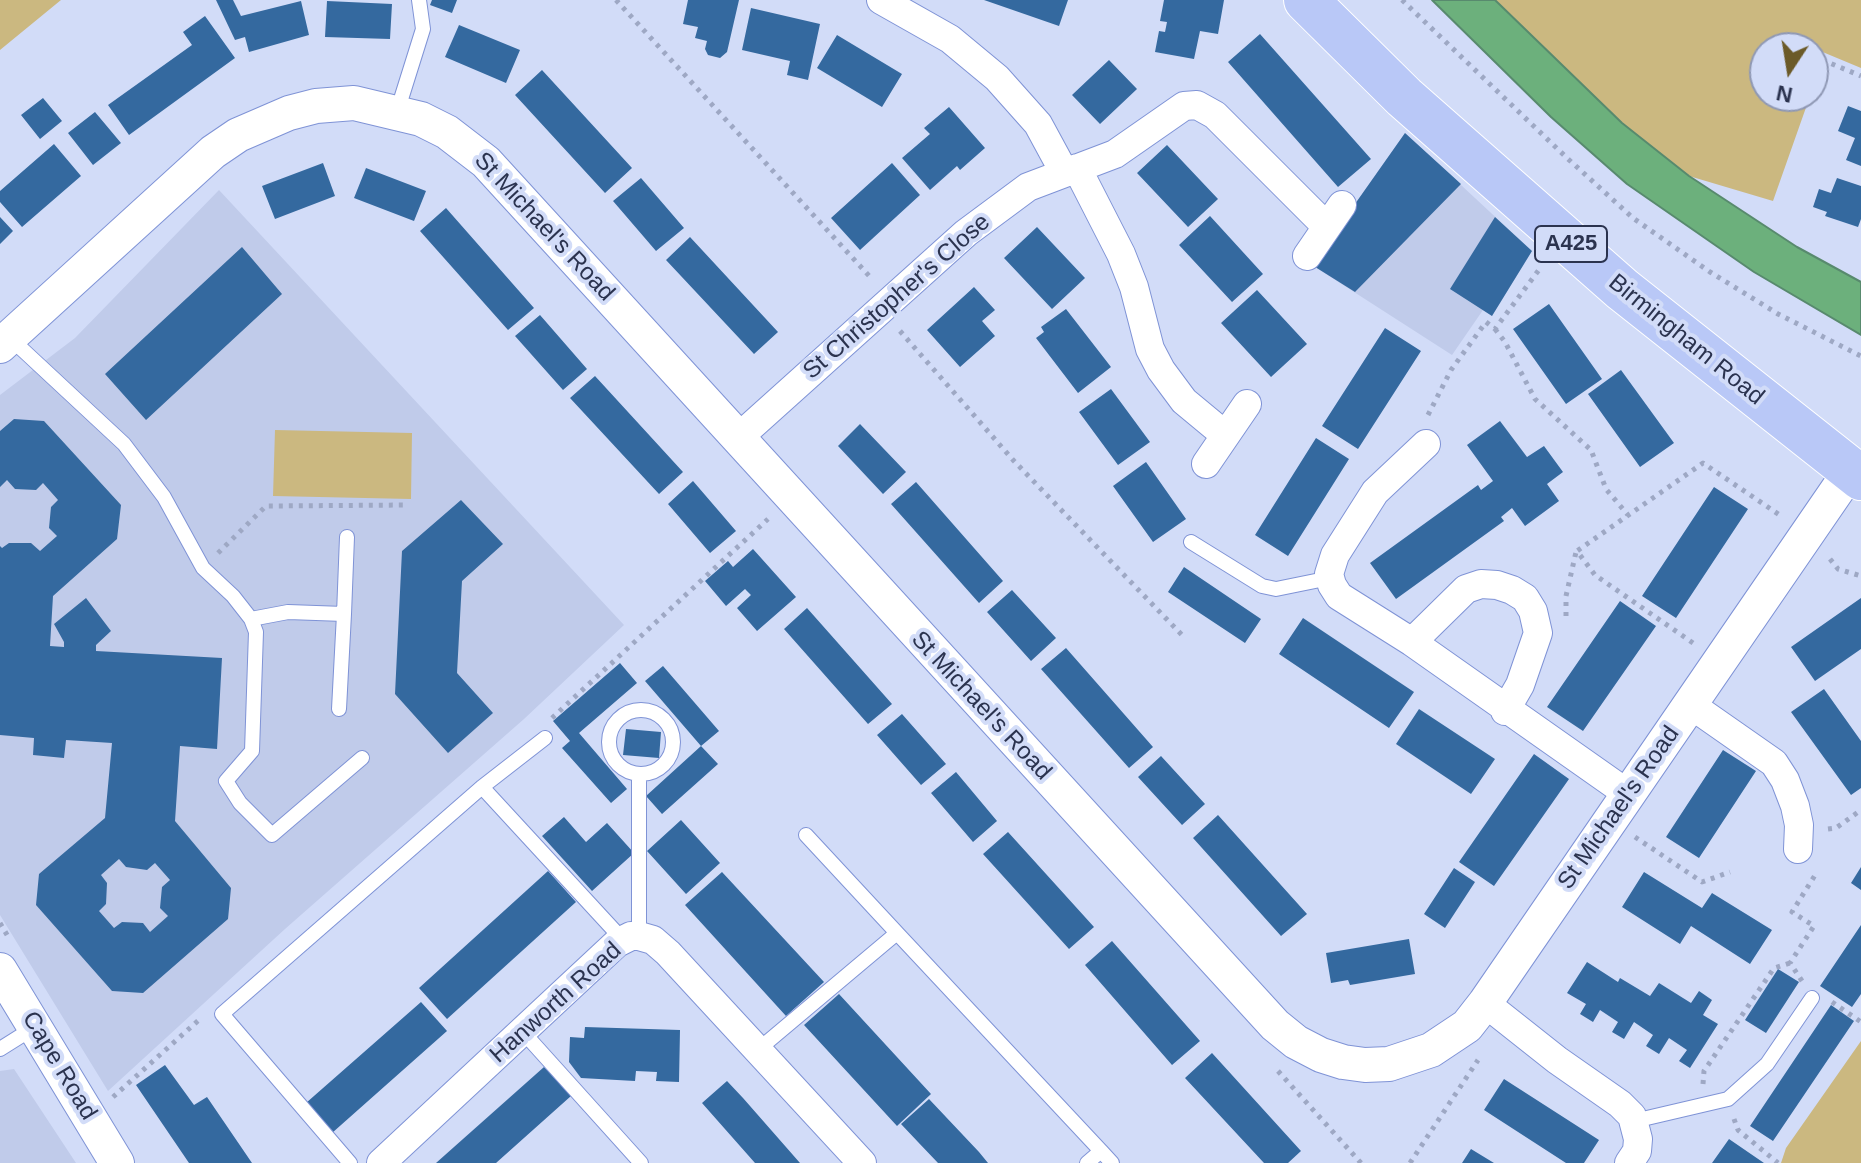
<!DOCTYPE html>
<style>
body{margin:0}
#map{position:relative;width:1861px;height:1163px;overflow:hidden;background:#d2dcf8;font-family:Arial,sans-serif}
canvas{display:block}
.north{position:absolute;left:1749px;top:32px;width:80px;height:80px;box-sizing:border-box;background:#d2dcf8;border:2px solid #8f98b4;border-radius:50%;rotate:192deg;font-size:22px;font-weight:700;line-height:32px;text-align:center;color:#2b334f}
.north::after{content:'';display:block;margin:auto;width:28px;height:36px;background:#6b5a28;clip-path:polygon(50% 0,100% 100%,50% 72%,0 100%)}
</style>
<div id="map">
<canvas width="1861" height="1163"></canvas>
<div class="north">N</div>
</div>
<script>
const ctx = document.querySelector('canvas').getContext('2d');
ctx.lineJoin = 'round';
function paint(path, color) {
  ctx.fillStyle = color;
  ctx.fill(path, 'evenodd');
}
function poly(rows) {
  const path = new Path2D();
  for (const r of rows) {
    if (r.length === 3) {
      path.moveTo(r[0] + r[2], r[1]);
      path.arc(r[0], r[1], r[2], 0, 2 * Math.PI);
      continue;
    }
    path.moveTo(r[0], r[1]);
    for (let i = 2; i < r.length; i += 2) path.lineTo(r[i], r[i + 1]);
  }
  return path;
}
function trace(path, color, width, dash) {
  ctx.strokeStyle = color;
  ctx.lineWidth = width;
  ctx.lineCap = dash ? 'butt' : 'round';
  ctx.setLineDash(dash || []);
  ctx.stroke(path);
}
function drawText(font, color, halo, rows, align = 'center') {
  ctx.font = font + ' Arial,sans-serif';
  ctx.lineWidth = 8;
  ctx.setLineDash([]);
  ctx.textBaseline = 'middle';
  ctx.strokeStyle = halo;
  ctx.fillStyle = color;
  for (const [text, x, y, turn = 0] of rows) {
    ctx.save();
    ctx.translate(x, y);
    ctx.rotate((+turn || 0) * Math.PI / 180);
    ctx.textAlign = isNaN(turn) ? turn : align;
    if (halo) ctx.strokeText(text, 0, 0);
    ctx.fillText(text, 0, 0);
    ctx.restore();
  }
}
paint(poly([
 [1405,133,1532,251,1492,316,1483,310,1452,355,1312,265],
 [219,190,624,625,524,719,285,929,108,1091,0,915,0,395,75,338],
 [14,1069,76,1163,0,1163,0,1071]
]), '#c0cbea');
paint(poly([
 [0,0,61,0,0,50],
 [1495,0,1861,0,1861,68,1813,48,1765,48,1765,96,1809,96,1809,99,1773,201,1689,176,1622,123],
 [275,430,412,433,411,499,273,496],
 [1861,1041,1861,1163,1781,1163,1786,1148]
]), '#cbb880');
const water = poly([
 [1432,0,1495,0,1622,123,1689,176,1797,247,1861,282,1861,335,1754,272,1627,184,1551,117,1432,0]
]);
paint(water, '#6cb07c');
trace(water, '#588a6e', 2);
paint(poly([
 [216,0,233,0,241,16,301,1,309,35,249,52,245,37,235,40],
 [432,0,457,0,452,13,430,5],
 [688,0,739,0,727,52,720,58,708,55,705,49,707,41,695,38,698,27,683,24],
 [984,0,1068,0,1059,26],
 [1164,0,1224,0,1218,34,1200,31,1194,59,1155,52,1159,31,1165,32,1167,22,1160,21],
 [327,1,392,4,390,39,325,37],
 [751,8,820,24,808,80,787,75,790,61,742,50],
 [205,16,235,58,129,135,108,105,192,45,183,32],
 [459,25,520,50,506,83,445,57],
 [1260,34,1371,159,1338,187,1228,62],
 [837,35,902,74,882,107,817,68],
 [1109,60,1137,89,1100,124,1072,95],
 [542,70,632,168,605,193,515,95],
 [43,98,62,121,40,139,21,115],
 [1848,106,1861,111,1861,166,1846,160,1855,138,1838,131],
 [949,107,985,148,960,170,957,166,930,190,902,158,930,134,924,128],
 [95,112,121,143,93,165,68,133],
 [1405,133,1461,184,1355,292,1312,265],
 [54,144,81,176,22,227,0,202,0,191],
 [1167,145,1218,199,1188,227,1137,173],
 [323,163,335,196,275,219,262,186],
 [892,163,920,195,860,250,831,218],
 [366,168,426,191,414,221,354,198],
 [641,178,684,228,656,251,613,201],
 [1837,178,1861,186,1861,219,1858,227,1825,216,1827,212,1813,207,1819,189,1831,193],
 [446,208,534,308,508,330,420,231],
 [1210,216,1263,274,1232,302,1179,245],
 [0,217,13,231,0,244],
 [1495,217,1532,251,1492,316,1450,289],
 [1037,227,1085,278,1052,309,1004,258],
 [690,237,778,332,754,354,666,260],
 [242,247,282,294,146,420,105,374],
 [974,287,995,310,982,321,995,336,960,367,927,330],
 [1257,290,1307,344,1271,377,1221,323],
 [1549,304,1602,379,1566,404,1513,329],
 [1066,309,1111,367,1078,393,1036,338,1044,332,1041,327],
 [540,315,587,369,563,390,515,336],
 [1385,328,1421,351,1358,449,1322,426],
 [1621,370,1674,443,1640,467,1588,394],
 [595,376,683,472,659,494,570,398],
 [1111,389,1150,442,1118,465,1079,412],
 [14,419,44,421,121,505,117,539,53,596,50,646,64,647,64,642,54,624,86,598,111,631,96,645,96,651,222,658,217,749,180,746,175,821,231,888,228,919,143,993,112,991,36,905,39,874,105,818,112,743,66,740,64,758,33,755,34,738,0,735,0,546,2,548,9,543,31,543,40,551,57,536,49,528,51,507,58,500,43,483,36,490,15,489,7,480,0,487,0,431],
 [119,859,126,867,147,870,155,863,170,880,162,887,160,908,168,916,150,932,143,923,122,922,114,928,99,911,106,904,107,883,101,875],
 [1500,421,1527,457,1544,446,1563,472,1547,484,1559,501,1525,526,1512,508,1501,517,1504,521,1396,599,1370,563,1478,485,1481,490,1493,481,1467,445],
 [860,424,906,472,883,494,838,446],
 [1316,438,1349,459,1288,556,1255,535],
 [1146,462,1186,519,1153,542,1113,486],
 [693,481,736,531,710,553,668,504],
 [916,482,1003,581,979,603,891,504],
 [1714,487,1748,509,1676,618,1642,596],
 [461,500,503,544,462,581,457,673,493,713,448,753,395,694,402,551],
 [753,549,796,597,757,631,737,608,751,595,745,589,726,606,705,581,728,561,733,567],
 [1184,567,1261,619,1245,643,1168,592],
 [1012,590,1056,638,1031,661,987,612],
 [1861,598,1861,649,1815,681,1791,647],
 [1620,601,1656,626,1583,731,1547,707],
 [807,608,892,704,868,724,784,629],
 [1303,618,1414,692,1389,728,1279,654],
 [1066,648,1153,747,1129,768,1041,669],
 [620,663,637,683,579,733,627,789,611,803,562,748,570,741,553,721],
 [663,666,719,731,701,746,645,681],
 [1824,689,1861,741,1861,788,1851,795,1791,712],
 [1419,709,1495,759,1471,794,1396,744],
 [902,714,946,764,921,785,877,735],
 [626,729,661,732,659,758,623,755],
 [701,746,718,764,662,814,646,796],
 [1723,750,1756,771,1699,858,1666,837],
 [1534,754,1569,779,1494,886,1459,862],
 [1161,756,1205,804,1182,825,1138,777],
 [956,772,997,821,973,842,931,793],
 [1218,815,1307,914,1281,936,1193,838],
 [564,817,586,842,607,823,634,853,592,891,542,836],
 [681,820,720,863,686,894,647,851],
 [1008,832,1094,927,1069,949,983,854],
 [1861,867,1861,890,1851,883],
 [1454,868,1475,882,1445,928,1424,914],
 [548,871,576,902,447,1019,419,988],
 [722,872,824,982,786,1016,685,905],
 [1644,872,1702,908,1712,893,1772,930,1750,964,1691,926,1680,944,1622,907],
 [1861,925,1861,994,1852,1007,1820,986],
 [1409,939,1415,974,1350,985,1348,980,1331,983,1326,953],
 [1112,941,1200,1041,1172,1065,1085,965],
 [1587,962,1618,982,1620,978,1650,996,1659,983,1691,1003,1699,991,1712,1000,1703,1015,1718,1024,1690,1068,1679,1061,1687,1050,1669,1038,1659,1054,1646,1046,1653,1035,1634,1022,1624,1039,1612,1032,1618,1022,1600,1010,1593,1022,1580,1014,1586,1004,1567,993],
 [1778,969,1799,982,1766,1033,1745,1020],
 [839,994,931,1094,897,1126,804,1025],
 [421,1002,447,1031,332,1133,306,1103],
 [1831,1005,1854,1021,1773,1141,1750,1126],
 [585,1027,680,1030,679,1082,656,1081,657,1072,636,1071,635,1081,581,1078,569,1062,570,1037,584,1038],
 [1212,1053,1301,1151,1288,1163,1264,1163,1185,1078],
 [165,1065,194,1105,207,1097,252,1163,189,1163,136,1085],
 [544,1067,571,1096,496,1163,436,1163],
 [1504,1079,1599,1140,1584,1163,1566,1163,1484,1110],
 [727,1081,743,1098,800,1163,755,1163,717,1120,702,1103],
 [929,1099,979,1152,988,1163,938,1163,918,1142,901,1124],
 [1729,1139,1764,1163,1712,1163],
 [1471,1149,1494,1163,1462,1163]
]), '#34699f');
const service = poly([
 [397,112,423,29,419,0],
 [10,338,124,444,164,497,203,568,233,596,251,619,256,632,252,751,226,781,240,803,272,835,362,758],
 [1191,542,1262,586,1276,589,1330,578],
 [344,614,347,537],
 [251,619,288,612,344,614,339,709],
 [641,742,32],
 [639,774,639,936],
 [482,787,623,940],
 [897,933,1101,1151,1087,1163],
 [523,1032,641,1163],
 [0,1049,35,1027],
 [759,1049,897,933,806,835],
 [1634,1121,1728,1099,1767,1064,1812,998],
 [1101,1151,1112,1163],
 [350,1163,222,1014,482,787,545,738]
]);
const minor = poly([
 [881,0,950,39,997,78,1038,124,1064,172],
 [1077,168,1121,254,1134,287,1150,349,1161,370,1184,401,1225,435],
 [1307,256,1342,205],
 [739,437,966,233,1028,187,1115,154,1184,106,1197,105,1215,115,1326,226],
 [1426,444,1375,492,1335,555,1329,574,1332,585,1339,596,1412,642,1628,794],
 [1206,464,1247,404],
 [1412,642,1466,589,1481,584,1497,585,1512,590,1525,598,1533,611,1538,633,1520,685,1505,711],
 [1691,705,1774,763,1785,780,1795,806,1799,825,1798,849],
 [1485,1003,1557,1060,1620,1104,1632,1116,1638,1139,1637,1151,1629,1163],
 [381,1163,617,943,631,936,639,936,653,940,668,953,862,1163]
]);
const tertiary = poly([
 [0,346,213,152,238,135,289,113,316,106,354,103,421,119,447,132,486,162,1275,1025,1296,1042,1321,1055,1343,1062,1365,1065,1389,1064,1431,1050,1467,1026,1485,1003,1851,470],
 [0,970,117,1163]
]);
const primary = poly([
 [1306,0,1404,97,1622,289,1861,478]
]);
trace(service, '#7f93d6', 16);
trace(minor, '#7f93d6', 30);
trace(tertiary, '#7f93d6', 36);
trace(primary, '#fff', 46);
trace(poly([
 [616,0,872,279],
 [1402,0,1567,158,1633,218,1710,272,1778,314,1861,356],
 [1813,56,1861,76],
 [1495,329,1505,342,1535,399,1591,450,1606,489,1628,515],
 [900,331,1014,461,1182,635],
 [1428,415,1451,370,1486,322,1495,329,1541,267],
 [218,553,266,506,407,505],
 [1830,559,1838,569,1861,576],
 [1566,616,1566,596,1576,552],
 [1693,643,1595,575,1577,551,1703,463,1781,516],
 [552,718,768,519],
 [1828,829,1836,828,1861,810],
 [1635,837,1702,882,1730,872],
 [0,923,10,940],
 [1802,981,1790,963,1814,926,1792,912,1817,872],
 [1832,1002,1861,1022],
 [1278,1071,1361,1163],
 [1703,1084,1704,1071,1774,968,1790,963],
 [113,1097,201,1018],
 [1734,1119,1738,1130,1778,1163],
 [1410,1163,1478,1060]
]), '#9ea8c4', 5, [4, 6]);
trace(service, '#fff', 14);
trace(minor, '#fff', 28);
trace(tertiary, '#fff', 34);
trace(primary, '#b9c8f7', 44);
for (const [x, y, w] of [
 [1571,244,72]
]) {
  const box = new Path2D();
  box.roundRect(x - w / 2, y - 18, w, 36, 6);
  ctx.fillStyle = '#d2dcf8';
  ctx.fill(box);
  trace(box, '#2b334f', 2);
}
drawText('bold 22px', '#2b334f', null, [
 ["A425",1571,244]
]);
drawText('24px', '#2b334f', '#d2dcf8', [
 ["St Michael's Road",544,227,47],
 ["St Christopher's Close",897,297,-41],
 ["Birmingham Road",1686,340,39],
 ["St Michael's Road",981,706,47],
 ["St Michael's Road",1619,808,-55],
 ["Hanworth Road",556,1003,-42],
 ["Cape Road",59,1066,59]
]);
</script>
